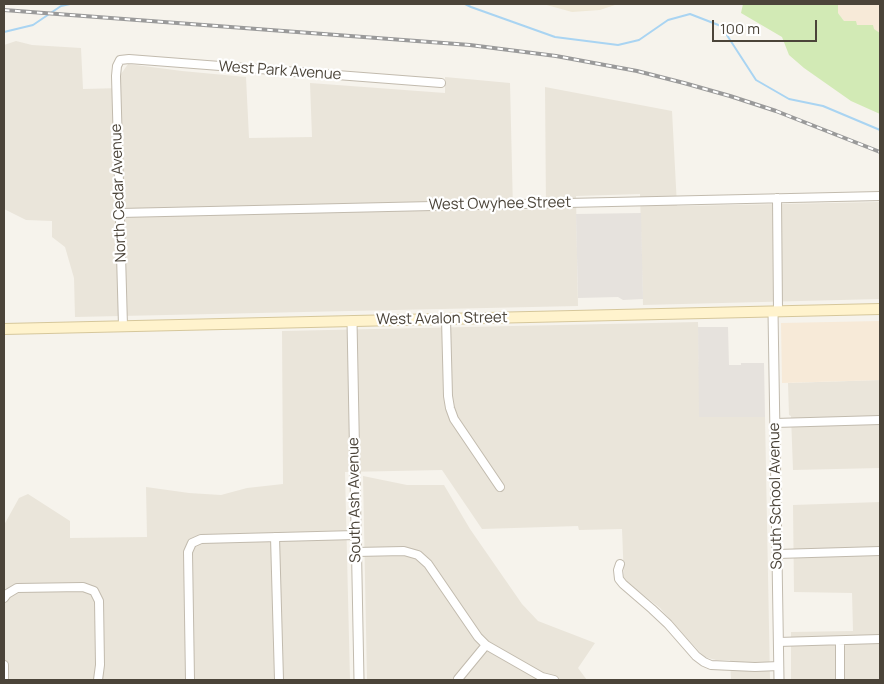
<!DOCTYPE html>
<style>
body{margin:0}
#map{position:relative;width:884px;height:684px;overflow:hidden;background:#f6f3ec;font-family:Manrope,sans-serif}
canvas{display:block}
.frame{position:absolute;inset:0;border:5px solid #4b4439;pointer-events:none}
.scale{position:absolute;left:712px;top:20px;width:105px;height:22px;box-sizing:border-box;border:2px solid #4b4439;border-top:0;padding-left:6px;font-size:15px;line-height:18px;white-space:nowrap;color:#4b4439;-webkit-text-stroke:4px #fff;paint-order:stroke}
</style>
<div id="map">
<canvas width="884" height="684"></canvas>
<div class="frame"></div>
<div class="scale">100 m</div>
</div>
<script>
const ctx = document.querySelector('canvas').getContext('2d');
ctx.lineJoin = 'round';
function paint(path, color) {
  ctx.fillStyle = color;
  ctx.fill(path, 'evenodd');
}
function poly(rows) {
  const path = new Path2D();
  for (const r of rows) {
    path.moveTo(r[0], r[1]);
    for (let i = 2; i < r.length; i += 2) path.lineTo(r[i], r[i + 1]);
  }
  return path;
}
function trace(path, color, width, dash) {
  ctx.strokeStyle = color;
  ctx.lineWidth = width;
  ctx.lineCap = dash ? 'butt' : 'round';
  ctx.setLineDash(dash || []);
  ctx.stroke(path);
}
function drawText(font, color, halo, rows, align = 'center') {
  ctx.font = font + ' Manrope,sans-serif';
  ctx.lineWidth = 4.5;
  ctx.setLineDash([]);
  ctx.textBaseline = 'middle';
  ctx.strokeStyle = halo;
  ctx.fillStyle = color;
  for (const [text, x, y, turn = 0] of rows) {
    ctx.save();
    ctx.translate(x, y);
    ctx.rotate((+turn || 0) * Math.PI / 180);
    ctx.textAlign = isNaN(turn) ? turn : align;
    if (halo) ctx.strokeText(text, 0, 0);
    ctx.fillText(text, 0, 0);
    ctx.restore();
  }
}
paint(poly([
 [16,41,32,45,81,48,83,89,121,88,121,74,128,64,182,71,246,77,249,138,312,137,310,83,445,93,445,77,510,83,513,210,546,209,545,87,672,111,677,206,880,202,880,299,643,305,640,194,576,196,578,306,75,317,74,278,65,247,52,237,52,221,26,220,4,209,4,45],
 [698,322,700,417,765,417,770,680,731,680,730,660,716,660,704,657,660,608,624,580,622,529,579,530,578,526,482,529,442,470,345,472,350,680,4,680,4,525,19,498,28,494,70,521,70,538,147,537,146,487,189,493,221,495,247,488,283,484,282,331],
 [880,380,880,468,793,470,791,416,789,415,788,383],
 [363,476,407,485,444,485,470,529,522,604,538,621,595,643,578,668,587,680,367,680],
 [880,502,880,680,791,680,791,632,853,631,852,593,794,592,793,505]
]), '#eae5da');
paint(poly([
 [838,4,880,4,880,33,873,29,873,25,856,25,856,21,844,21,838,13],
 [880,321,880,380,782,383,781,323]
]), '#f7ead8');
paint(poly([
 [641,213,643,299,623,300,618,297,578,298,576,214],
 [698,327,728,327,729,365,741,365,741,363,764,363,765,417,699,417]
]), '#e6e2dd');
paint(poly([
 [543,4,618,4,600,10,572,12]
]), '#efe8d6');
paint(poly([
 [743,4,838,4,838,13,844,21,856,21,857,25,873,25,874,29,880,33,880,114,851,101,804,68,789,55,782,37,741,13]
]), '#d2eab5');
trace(poly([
 [465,4,471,7,555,37,618,45,639,40,668,20,690,14,721,26,756,80,789,99,823,106,880,130],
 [4,32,33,25,61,6,70,4]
]), '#a9d4f2', 2);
const minor = poly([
 [777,198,778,311],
 [120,213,880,196],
 [446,319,448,396,450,408,454,419,500,487],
 [123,326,116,76,117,66,120,60,129,59,441,83],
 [775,423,880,420],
 [275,537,279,680],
 [356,552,404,551,418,555,428,564,478,637,486,645,542,677,554,680],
 [777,554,880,551],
 [620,564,618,570,619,579,623,584,652,609,668,624,696,656,704,662,711,665,755,667,779,666],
 [4,598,7,594,17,588,83,587,94,591,99,601,100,665,98,680],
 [840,641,840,680],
 [778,642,880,639],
 [4,665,4,680],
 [458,679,486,645],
 [190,680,188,552,192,543,201,539,356,535]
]);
const tertiary = poly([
 [773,312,779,680],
 [352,321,359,680]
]);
const secondary = poly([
 [4,329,880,309]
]);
trace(minor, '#c2bbae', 10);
trace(tertiary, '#c2bbae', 11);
trace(secondary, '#d6c79b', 12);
trace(minor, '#fff', 8);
trace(tertiary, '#fff', 9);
trace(secondary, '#fff3cd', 10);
const rail = poly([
 [4,10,470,45,556,56,637,71,684,83,730,96,776,111,880,152]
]);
trace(rail, '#9a9a9a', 4);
trace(rail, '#fff', 2, [5.5]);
drawText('15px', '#4b4439', '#fff', [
 ["West Park Avenue",280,71,4],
 ["North Cedar Avenue",119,193,-92],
 ["West Owyhee Street",500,204,-1],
 ["West Avalon Street",442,319,-1],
 ["South School Avenue",776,496,-91],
 ["South Ash Avenue",355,500,-91]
]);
</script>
